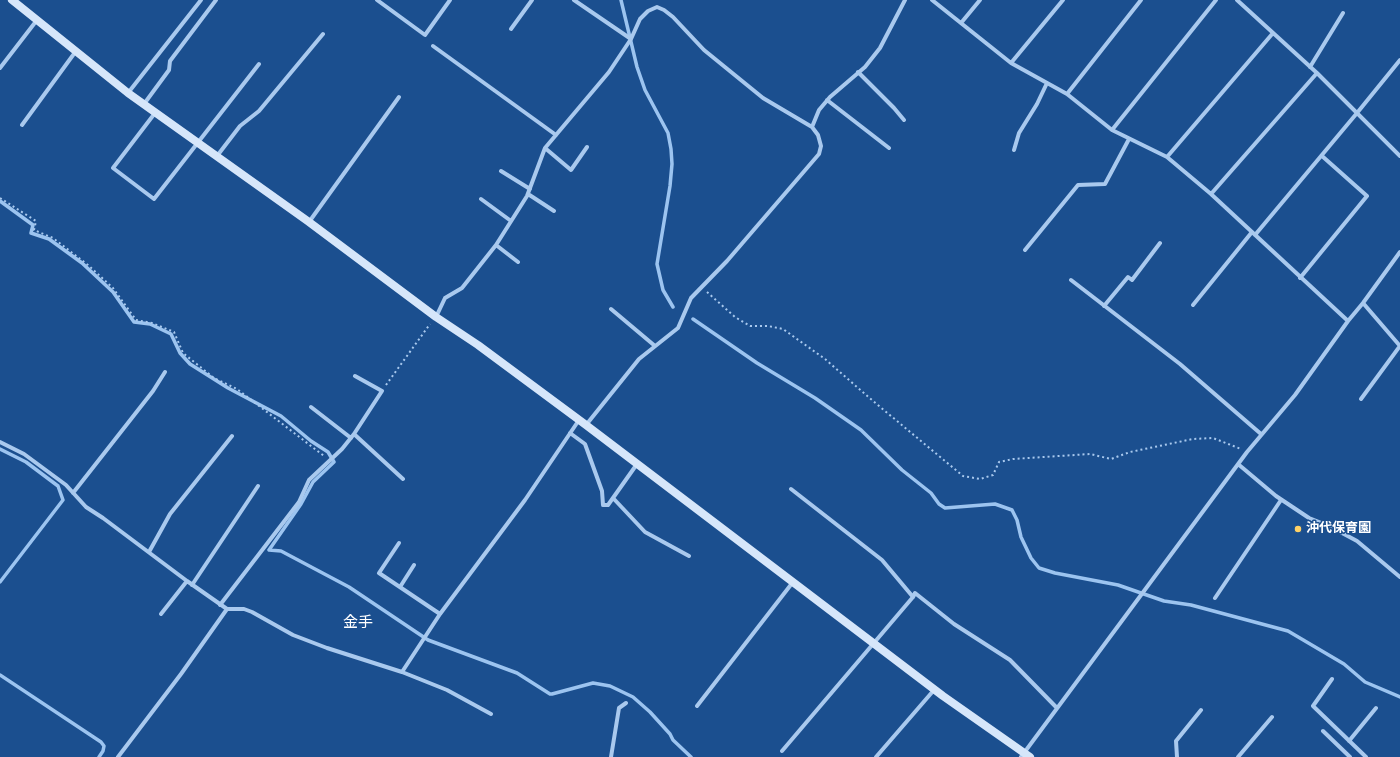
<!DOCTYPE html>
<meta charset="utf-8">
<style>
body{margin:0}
canvas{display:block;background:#1b4f8f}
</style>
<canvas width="1400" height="757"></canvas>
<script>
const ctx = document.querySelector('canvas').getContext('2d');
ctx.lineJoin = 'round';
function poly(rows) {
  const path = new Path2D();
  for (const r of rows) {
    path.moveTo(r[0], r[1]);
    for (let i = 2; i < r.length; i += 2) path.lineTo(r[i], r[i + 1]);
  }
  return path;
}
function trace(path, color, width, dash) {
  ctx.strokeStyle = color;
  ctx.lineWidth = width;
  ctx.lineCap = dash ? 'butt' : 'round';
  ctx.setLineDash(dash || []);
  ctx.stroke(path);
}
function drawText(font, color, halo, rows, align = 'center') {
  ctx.font = font + ' Poppins,"Noto Sans JP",sans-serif';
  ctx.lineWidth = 3;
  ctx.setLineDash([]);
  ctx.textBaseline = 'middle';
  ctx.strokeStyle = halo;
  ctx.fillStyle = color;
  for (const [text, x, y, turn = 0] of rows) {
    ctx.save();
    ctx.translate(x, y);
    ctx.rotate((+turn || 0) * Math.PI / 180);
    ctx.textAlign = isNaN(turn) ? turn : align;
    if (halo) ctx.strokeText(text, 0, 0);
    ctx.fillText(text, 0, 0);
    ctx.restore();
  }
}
trace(poly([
 [621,0,637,67,645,90,668,133,671,149,672,164,670,186,657,264,663,290,673,307],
 [0,201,33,225,31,233,49,239,82,263,113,292,134,322,150,324,171,334,180,353,190,364,228,388,281,416,311,441,328,452,334,462,313,482,301,504,269,550,281,551,349,587,428,640,517,673,550,694,552,694,593,683,610,686,633,697,650,712,670,734,673,740,691,757],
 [693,319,757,363,815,398,861,430,902,470,931,493,939,504,945,508,995,504,1012,510,1017,520,1021,537,1031,558,1039,568,1055,573,1118,585,1164,601,1191,605,1288,631,1344,664,1365,682,1400,697],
 [0,449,26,462,58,486,63,500,0,582],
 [0,675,101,742,104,746,103,751,99,757]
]), '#9cc4f0', 3.5);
trace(poly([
 [0,198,36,221,34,230,53,238,88,265,113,288,136,320,152,323,174,332,183,353,214,378,237,389,324,456],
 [707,292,735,317,750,326,768,326,783,329,825,359,873,401,963,476,980,479,993,475,999,462,1013,459,1090,454,1111,459,1130,452,1193,439,1213,438,1241,449],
 [386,385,430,324]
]), '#a9c9ee', 2, [2, 3]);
trace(poly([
 [377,0,425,35,450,0],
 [574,0,631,39],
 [932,0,1011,63,1067,94,1112,130,1167,157,1211,194,1348,321],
 [1237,0,1317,73,1400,156],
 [961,23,980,0],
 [511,29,532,0],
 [433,46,556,135],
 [1011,63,1063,0],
 [1310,67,1343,13],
 [0,68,37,20],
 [858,72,894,108,904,120],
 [128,93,201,0],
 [1067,94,1141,0],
 [827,100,889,148],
 [144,104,169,70,170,61,216,0],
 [155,113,113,168,154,199,259,64],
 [22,125,76,51],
 [1112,130,1216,0],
 [545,148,571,170,587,147],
 [1014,150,1019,133,1037,104,1047,83],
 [217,156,240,126,259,111,323,34],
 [1167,157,1273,33],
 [501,171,530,189],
 [528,194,554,211],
 [1211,194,1317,73],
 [481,199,511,221],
 [309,222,399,97],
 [1255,235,1357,113,1400,60],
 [496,245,518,262],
 [1025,250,1078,185,1105,184,1129,139],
 [1300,278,1367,196,1322,156],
 [1071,280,1180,364,1261,434],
 [1363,303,1400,346],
 [1193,305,1252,232],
 [1104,306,1128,277,1132,280,1160,243],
 [611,309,655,346],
 [436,317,445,298,462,288,496,245,527,196,545,148,609,72,631,39,640,19,648,11,657,7,664,10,673,17,704,50,763,98,812,127,819,110,830,97,865,67,880,48,905,0],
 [1361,399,1400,346],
 [311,407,351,438],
 [586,425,639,359,678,328,691,298,727,261,819,154,821,146,818,135,812,127],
 [570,433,585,444,602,491,603,505,608,505,637,464],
 [354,434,382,391,355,376],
 [0,442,24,454,66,485,86,507,103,518,187,581,227,609,244,609,252,612,293,635,327,648,402,672,447,690,491,714],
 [1238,464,1276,496,1309,518,1329,526,1357,541,1400,577],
 [73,493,153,391,165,372],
 [613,498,645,532,689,556],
 [399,543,379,573,440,614],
 [149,552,170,514,232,436],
 [192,585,258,486],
 [400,587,414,565],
 [913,597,915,593,954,624,1010,660,1057,708],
 [1215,598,1281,500],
 [220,605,299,502,309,480,342,449,354,434,403,479],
 [161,614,187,581],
 [402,672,440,614,525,500,579,420],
 [1332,679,1313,706,1366,757],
 [697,706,793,582],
 [1323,731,1350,757],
 [1349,741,1376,708],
 [782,751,913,597,882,560,791,489],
 [118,757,181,674,227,609],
 [611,757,619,708,626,703],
 [876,757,934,690],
 [1021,757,1247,452,1295,395,1348,321,1363,303,1400,252],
 [1177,757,1176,741,1201,710],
 [1238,757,1272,717]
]), '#a9c9ee', 4);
trace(poly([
 [12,0,128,93,309,222,436,317,478,345,586,425,943,696,1030,757]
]), '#d6e6fa', 8);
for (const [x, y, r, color] of [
 [1298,529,4,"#ffd166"]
]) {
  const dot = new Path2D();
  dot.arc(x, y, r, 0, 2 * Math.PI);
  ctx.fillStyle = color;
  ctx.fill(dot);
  trace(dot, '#1b4f8f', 1.5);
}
drawText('bold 13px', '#fff', '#1b4f8f', [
 ["沖代保育園",1306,529]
], 'left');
drawText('15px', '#fff', '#1b4f8f', [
 ["金手",358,623]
]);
</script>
